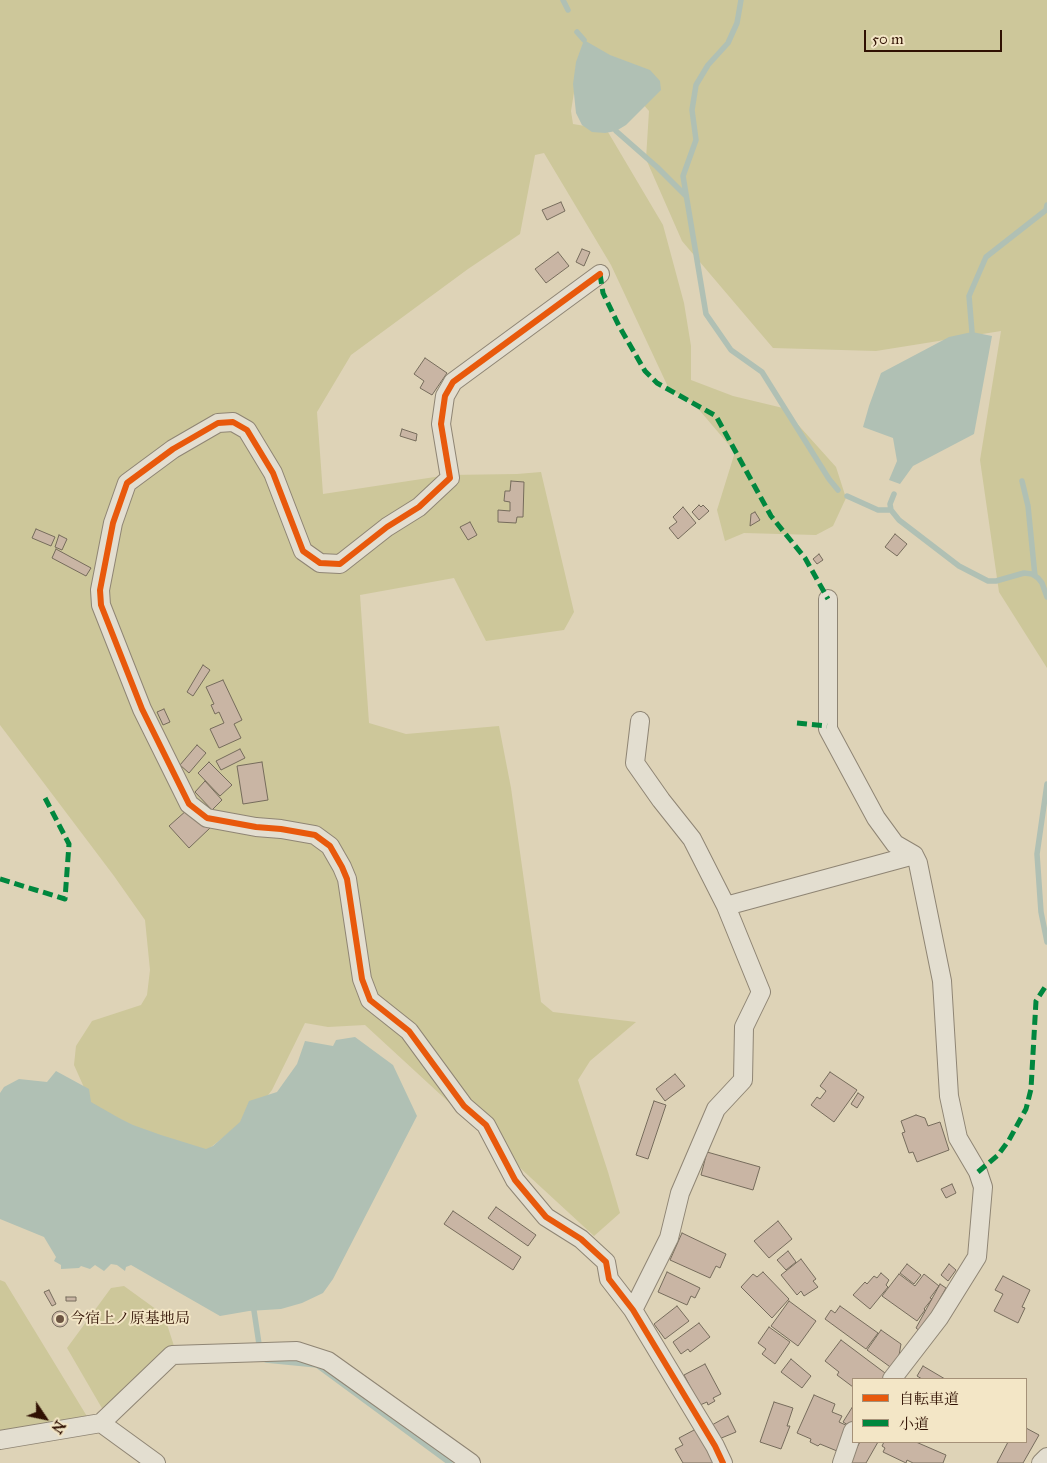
<!DOCTYPE html>
<meta charset="utf-8">
<style>
body{margin:0}
#map{position:relative;width:1047px;height:1463px;overflow:hidden;background:#ded3b7;font-family:"IM FELL Great Primer","Noto Serif JP",serif}
canvas{display:block}
.legend{position:absolute;left:852px;top:1378px;width:175px;height:65px;box-sizing:border-box;background:#f3e6c6;border:1px solid #a59178;margin:0;padding:6px 9px;list-style:none;font-size:15px;color:#301103}
.legend li{display:flex;align-items:center;gap:10px;height:25px}
.legend b{width:25px;border:1px solid #a59178}
.north{position:absolute;left:20px;top:1393px;width:50px;height:50px;-webkit-text-stroke:4px #f3e6c6;paint-order:stroke;rotate:124deg;font-size:14px;font-weight:700;line-height:20px;text-align:center;color:#301103}
.north::after{content:'';display:block;margin:auto;width:18px;height:22px;background:#301103;clip-path:polygon(50% 0,100% 100%,50% 72%,0 100%)}
.scale{position:absolute;left:864px;top:30px;width:138px;height:22px;box-sizing:border-box;border:2px solid #301103;border-top:0;padding-left:6px;font-size:15px;line-height:18px;white-space:nowrap;color:#301103;-webkit-text-stroke:4px #f3e6c6;paint-order:stroke}
</style>
<div id="map">
<canvas width="1047" height="1463"></canvas>
<ul class="legend">
<li><b style="height:6px;background:#e8590c"></b>自転車道</li>
<li><b style="height:6px;background:#00873e"></b>小道</li>
</ul>
<div class="north">N</div>
<div class="scale">50 m</div>
</div>
<script>
const ctx = document.querySelector('canvas').getContext('2d');
ctx.lineJoin = 'round';
function paint(path, color) {
  ctx.fillStyle = color;
  ctx.fill(path, 'evenodd');
}
function poly(rows) {
  const path = new Path2D();
  for (const r of rows) {
    if (r.length === 3) {
      path.moveTo(r[0] + r[2], r[1]);
      path.arc(r[0], r[1], r[2], 0, 2 * Math.PI);
      continue;
    }
    path.moveTo(r[0], r[1]);
    for (let i = 2; i < r.length; i += 2) path.lineTo(r[i], r[i + 1]);
  }
  return path;
}
function trace(path, color, width, dash) {
  ctx.strokeStyle = color;
  ctx.lineWidth = width;
  ctx.lineCap = dash ? 'butt' : 'round';
  ctx.setLineDash(dash || []);
  ctx.stroke(path);
}
function drawText(font, color, halo, rows, align = 'center') {
  ctx.font = font + ' "IM FELL Great Primer","Noto Serif JP",serif';
  ctx.lineWidth = 4;
  ctx.setLineDash([]);
  ctx.textBaseline = 'middle';
  ctx.strokeStyle = halo;
  ctx.fillStyle = color;
  for (const [text, x, y, turn = 0] of rows) {
    ctx.save();
    ctx.translate(x, y);
    ctx.rotate((+turn || 0) * Math.PI / 180);
    ctx.textAlign = isNaN(turn) ? turn : align;
    if (halo) ctx.strokeText(text, 0, 0);
    ctx.fillText(text, 0, 0);
    ctx.restore();
  }
}
paint(poly([
 [0,0,1047,0,1047,668,999,592,980,460,1001,331,876,351,773,348,682,241,646,159,649,111,626,85,576,80,571,111,573,124,585,126,605,127,663,225,684,303,691,346,691,380,733,396,783,408,836,467,846,498,833,526,816,535,744,533,725,541,717,510,735,452,695,405,669,389,611,265,544,153,535,155,520,234,468,269,351,355,317,412,323,494,448,475,517,474,541,472,574,612,564,630,486,641,454,578,360,595,369,723,406,734,499,726,511,788,541,1002,553,1012,636,1022,590,1061,578,1080,608,1172,620,1213,594,1236,365,1025,328,1027,305,1023,272,1090,253,1114,206,1151,130,1126,91,1103,74,1065,76,1046,92,1021,141,1005,147,995,150,970,145,920,114,876,0,725],
 [0,1280,5,1282,88,1418,0,1435],
 [124,1286,164,1315,174,1346,103,1410,67,1348,111,1288]
]), '#cdc79a');
paint(poly([
 [584,40,610,55,650,70,660,81,661,90,626,125,616,131,605,133,592,132,582,125,576,113,573,84,576,62],
 [972,332,992,336,974,434,913,466,900,484,889,480,897,461,893,438,863,427,869,406,881,373,949,337],
 [355,1037,393,1065,417,1116,333,1279,323,1293,302,1303,281,1309,249,1311,220,1316,131,1265,126,1267,125,1271,117,1265,111,1264,104,1271,95,1265,90,1269,81,1266,79,1268,61,1269,61,1265,54,1261,56,1257,44,1237,0,1219,0,1093,4,1087,19,1079,47,1082,56,1071,89,1089,91,1102,119,1118,133,1125,161,1135,206,1149,213,1146,240,1122,249,1101,277,1092,297,1064,305,1041,333,1046,336,1040]
]), '#b0c0b4');
trace(poly([
 [563,0,568,10],
 [741,0,737,23,728,43,708,65,696,85,692,110,696,140,683,176,706,314,731,350,762,372,829,479,838,490],
 [577,32,584,40],
 [616,131,657,167,686,196],
 [972,332,969,296,986,257,1046,210,1047,205],
 [1022,481,1028,506,1035,576],
 [894,494,890,504,891,510,899,520,959,566,988,581,996,581,1024,573,1032,574,1038,578,1042,583,1047,597],
 [847,496,878,510,891,510],
 [1047,784,1037,854,1041,912,1047,942],
 [253,1304,259,1344],
 [266,1360,317,1365,450,1463]
]), '#b0c0b4', 5.5);
const building = poly([
 [561,202,565,211,547,220,542,210,561,202],
 [582,249,590,252,584,266,576,262,582,249],
 [558,252,569,266,546,283,535,269,558,252],
 [425,358,447,373,432,395,420,388,424,381,414,374,425,358],
 [402,429,417,434,416,441,400,436,402,429],
 [511,481,524,482,523,517,517,517,516,523,498,522,498,510,510,511,510,502,504,501,505,491,510,491,511,481],
 [699,505,701,507,703,505,709,511,699,520,692,512,699,505],
 [683,507,696,523,678,539,669,528,677,522,673,517,683,507],
 [755,512,760,520,750,526,751,514,755,512],
 [470,522,477,535,468,540,460,527,470,522],
 [36,529,55,537,51,546,32,538,36,529],
 [895,534,907,544,897,556,885,547,895,534],
 [59,535,67,539,62,550,55,547,59,535],
 [56,549,91,568,86,576,52,558,56,549],
 [819,554,823,560,817,564,813,559,819,554],
 [203,665,210,670,193,696,187,692,203,665],
 [223,680,242,720,234,724,241,738,219,748,210,729,224,723,219,712,215,714,211,705,214,704,206,687,223,680],
 [164,709,170,722,163,725,157,712,164,709],
 [197,745,206,753,189,773,180,765,197,745],
 [240,749,245,758,221,770,216,761,240,749],
 [209,762,232,785,220,796,198,773,209,762],
 [262,762,268,800,243,804,237,766,262,762],
 [205,781,222,800,212,810,195,792,205,781],
 [187,810,202,826,205,823,210,828,189,848,169,826,187,810],
 [830,1072,857,1090,834,1122,811,1105,817,1097,820,1099,826,1091,820,1086,830,1072],
 [675,1074,685,1086,665,1101,656,1089,675,1074],
 [858,1093,864,1097,857,1108,851,1104,858,1093],
 [654,1101,666,1105,648,1159,636,1155,654,1101],
 [916,1115,925,1118,928,1126,940,1122,949,1150,917,1162,913,1152,909,1153,902,1133,905,1132,901,1121,916,1115],
 [707,1152,760,1167,753,1190,701,1175,707,1152],
 [952,1184,956,1193,946,1198,941,1189,952,1184],
 [496,1207,536,1235,528,1246,488,1218,496,1207],
 [453,1211,521,1257,513,1270,444,1224,453,1211],
 [778,1221,792,1239,769,1258,754,1241,778,1221],
 [682,1233,726,1254,720,1268,716,1266,710,1278,670,1260,682,1233],
 [788,1251,796,1262,786,1270,777,1260,788,1251],
 [801,1259,816,1279,813,1281,818,1287,804,1296,801,1291,797,1295,781,1275,801,1259],
 [907,1264,921,1275,914,1284,900,1273,907,1264],
 [949,1264,956,1270,948,1281,941,1275,949,1264],
 [667,1272,700,1288,695,1298,691,1296,687,1305,658,1292,667,1272],
 [763,1272,789,1299,772,1318,741,1287,753,1274,757,1277,763,1272],
 [881,1273,889,1280,886,1285,888,1287,870,1309,853,1295,865,1282,867,1284,874,1276,877,1278,881,1273],
 [899,1274,915,1286,924,1274,939,1286,930,1298,932,1299,924,1309,925,1310,917,1321,882,1296,899,1274],
 [1003,1276,1030,1290,1022,1307,1025,1308,1018,1323,994,1311,1003,1294,995,1290,1003,1276],
 [940,1284,946,1288,921,1332,916,1328,940,1284],
 [49,1290,56,1304,52,1306,44,1292,49,1290],
 [66,1297,76,1297,76,1301,66,1301,66,1297],
 [789,1301,816,1321,798,1346,771,1326,789,1301],
 [677,1306,689,1321,665,1339,654,1324,677,1306],
 [840,1306,878,1333,866,1349,825,1319,831,1310,835,1313,840,1306],
 [60,1319,8],
 [699,1323,710,1337,690,1352,688,1349,681,1354,673,1342,699,1323],
 [769,1327,790,1342,775,1364,762,1354,766,1349,758,1343,769,1327],
 [881,1330,901,1344,898,1361,893,1369,867,1350,881,1330],
 [841,1340,889,1376,887,1379,853,1379,853,1387,837,1375,839,1372,825,1361,841,1340],
 [791,1359,811,1376,802,1388,781,1372,791,1359],
 [705,1364,721,1394,713,1398,715,1401,708,1405,707,1402,700,1405,684,1375,705,1364],
 [923,1366,945,1379,922,1379,917,1376,923,1366],
 [814,1395,835,1404,832,1412,842,1416,839,1422,848,1426,837,1451,820,1444,818,1446,810,1442,811,1439,797,1433,814,1395],
 [774,1402,793,1408,787,1426,790,1426,781,1449,760,1442,774,1402],
 [853,1406,853,1428,843,1422,853,1406],
 [728,1416,736,1432,719,1439,712,1425,728,1416],
 [1026,1428,1039,1435,1023,1463,997,1463,1008,1442,1026,1442,1026,1428],
 [696,1429,715,1463,683,1463,675,1449,683,1445,679,1438,696,1429],
 [860,1442,878,1442,866,1463,848,1463,860,1442],
 [884,1442,916,1442,946,1455,943,1463,913,1463,907,1460,906,1463,883,1452,885,1448,882,1446,884,1442]
]);
paint(building, '#c9b5a4');
trace(building, '#766c5c', 1);
const street = poly([
 [600,274,453,382,445,396,441,424,450,478,419,507,387,527,340,564,320,563,303,551,273,473,247,430,233,422,218,423,173,449,127,483,113,523,100,590,101,605,142,709,189,804,207,818,256,827,281,829,315,835,330,846,342,867,347,879,362,979,370,1000,409,1031,464,1106,486,1125,515,1180,546,1217,581,1239,606,1262,609,1279,633,1310,715,1446,723,1463],
 [828,599,828,729,876,818,895,844,914,855,918,863,942,981,949,1096,958,1138,978,1172,983,1187,977,1257,939,1318,892,1379],
 [726,906,914,855],
 [633,1310,669,1238,680,1193,716,1109,743,1080,744,1027,761,992,726,906,692,839,661,800,635,763,640,721],
 [101,1423,156,1463],
 [0,1440,101,1423,172,1355,297,1351,328,1361,471,1463],
 [842,1463,853,1431],
 [1041,1463,1047,1457]
]);
trace(street, '#8f8574', 20);
trace(street, '#e3ded0', 18);
trace(poly([
 [600,274,603,293,619,326,645,371,657,383,716,416,771,516,805,558,828,599],
 [797,723,827,726],
 [0,879,65,899,69,844,44,796],
 [978,1172,998,1155,1009,1140,1026,1109,1031,1089,1036,1001,1047,984]
]), '#00873e', 5, [10, 5]);
trace(poly([
 [600,274,453,382,445,396,441,424,450,478,419,507,387,527,340,564,320,563,303,551,273,473,247,430,233,422,218,423,173,449,127,483,113,523,100,590,101,605,142,709,189,804,207,818,256,827,281,829,315,835,330,846,342,867,347,879,362,979,370,1000,409,1031,464,1106,486,1125,515,1180,546,1217,581,1239,606,1262,609,1279,633,1310,715,1446,723,1463]
]), '#e8590c', 6);
for (const [x, y, r, color] of [
 [60,1319,5,"#6d5542"]
]) {
  const dot = new Path2D();
  dot.arc(x, y, r, 0, 2 * Math.PI);
  ctx.fillStyle = color;
  ctx.fill(dot);
  trace(dot, '#f3e6c6', 2);
}
drawText('15px', '#301103', '#f3e6c6', [
 ["今宿上ノ原基地局",70,1319]
], 'left');
</script>
